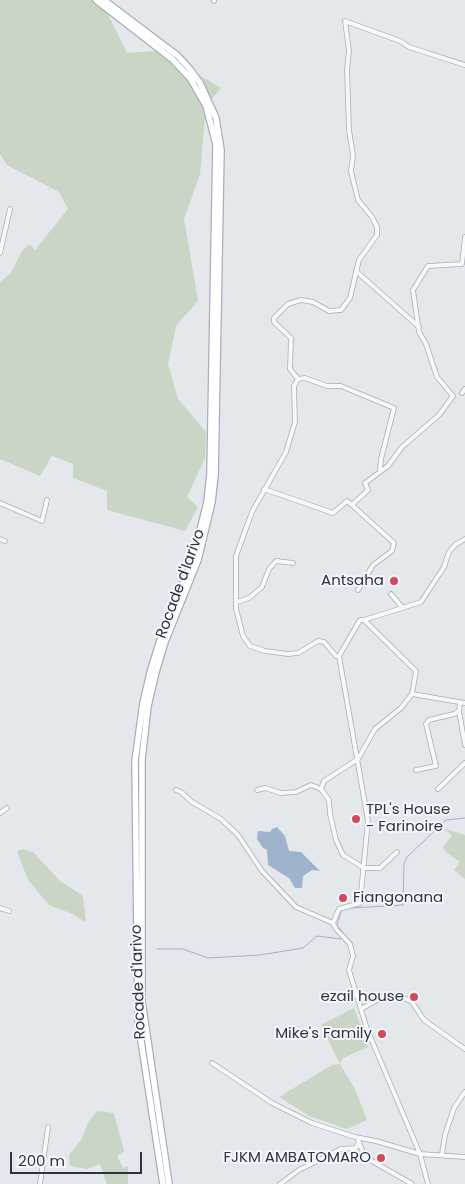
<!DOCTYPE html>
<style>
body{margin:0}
#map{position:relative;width:465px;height:1184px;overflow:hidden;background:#e4e7ec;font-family:Poppins,sans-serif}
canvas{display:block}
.scale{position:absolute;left:10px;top:1152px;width:132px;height:22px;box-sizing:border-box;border:2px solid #2b3445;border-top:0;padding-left:6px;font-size:15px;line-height:18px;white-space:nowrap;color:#2b3445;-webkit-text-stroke:4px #f4f6f9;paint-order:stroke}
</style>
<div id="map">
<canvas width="465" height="1184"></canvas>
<div class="scale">200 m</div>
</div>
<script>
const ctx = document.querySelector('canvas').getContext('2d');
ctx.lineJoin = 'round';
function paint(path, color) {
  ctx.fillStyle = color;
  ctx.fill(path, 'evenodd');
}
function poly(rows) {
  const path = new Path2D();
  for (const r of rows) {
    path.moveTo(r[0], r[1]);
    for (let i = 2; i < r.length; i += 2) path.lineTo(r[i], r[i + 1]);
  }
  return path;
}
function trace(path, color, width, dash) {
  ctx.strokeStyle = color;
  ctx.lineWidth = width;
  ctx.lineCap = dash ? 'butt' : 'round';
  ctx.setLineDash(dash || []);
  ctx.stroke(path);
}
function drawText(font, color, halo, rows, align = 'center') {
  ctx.font = font + ' Poppins,sans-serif';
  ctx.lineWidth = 4;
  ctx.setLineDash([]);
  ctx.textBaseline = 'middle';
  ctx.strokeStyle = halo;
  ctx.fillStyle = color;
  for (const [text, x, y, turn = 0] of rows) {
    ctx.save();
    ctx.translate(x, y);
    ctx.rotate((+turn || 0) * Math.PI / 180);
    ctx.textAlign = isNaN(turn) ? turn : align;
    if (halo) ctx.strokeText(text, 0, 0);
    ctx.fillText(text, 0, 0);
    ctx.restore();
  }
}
paint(poly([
 [0,0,101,0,127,53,158,51,221,88,206,106,200,174,184,219,198,301,176,326,168,364,178,399,206,432,205,458,187,497,198,507,185,531,107,510,107,491,73,478,73,464,52,456,40,476,0,459,0,282,11,273,22,251,30,244,35,250,68,209,59,192,7,165,0,154],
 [442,828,465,835,465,879,454,870,460,862,446,852,443,847,452,835],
 [22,849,33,852,60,881,83,896,86,922,70,913,49,905,28,880,17,851],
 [354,1008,368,1047,343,1058,340,1064,355,1089,367,1120,347,1129,309,1116,279,1097,332,1065,340,1064,321,1025],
 [97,1111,114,1113,124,1151,117,1156,123,1168,128,1166,128,1184,107,1184,100,1164,87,1169,70,1166,69,1155,81,1140,89,1121]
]), '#c9d6c5');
paint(poly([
 [277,827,285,836,289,851,301,852,320,871,312,870,303,876,302,888,295,888,289,878,268,865,267,850,263,848,257,839,258,831,270,832,272,829]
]), '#9fb4cc');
trace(poly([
 [351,908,403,905,404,864,407,857,446,820,465,818],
 [157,949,183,949,208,958,260,955,303,948,317,936,341,939,344,934,337,925,342,909]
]), '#9fb4cc', 1);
const street = poly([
 [214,0,214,1],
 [0,253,10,209],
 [356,271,419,327],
 [298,379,305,378,327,386,341,386,394,408,381,459,380,470],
 [462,393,465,389],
 [264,489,333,513,347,501,352,505,368,490,365,483,388,466,402,447,439,415,453,396,437,377,426,344,419,332,413,290,428,266,462,264,465,237],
 [0,503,42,521,47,500],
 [352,505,394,543,392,551,373,565,358,590],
 [0,539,5,541],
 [391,594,401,606],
 [237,602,249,598,262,587,269,569,276,561,293,563],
 [364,620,421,602,444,567,449,552,455,545,465,539],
 [412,694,465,703],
 [459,711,465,745],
 [416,770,436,766,426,724,429,720,454,714,459,711,460,703],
 [438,789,465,763],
 [176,790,181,792,192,802,221,819,238,835,262,871,296,907,333,923,339,909,360,903,368,821,339,656],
 [257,790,265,788,281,793,296,792,311,785,321,789],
 [0,813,7,808],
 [397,852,380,868,364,868,343,855,336,840,330,814,329,800,321,789,324,781,358,759,375,729,401,708,412,694,416,671,364,620,360,620,339,656,336,656,324,642,318,641,298,653,288,654,265,651,250,646,243,636,236,609,236,556,252,512,286,452,295,422,294,386,298,379,290,369,291,338,274,322,274,318,288,304,301,300,313,302,329,311,341,310,350,298,359,260,377,235,377,227,372,217,358,200,351,171,353,155,349,130,347,69,349,51,345,21,400,41,409,47,465,65],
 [0,908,9,911],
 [333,923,336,929,350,944,353,956,349,970,367,1029,420,1154,428,1184],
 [361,1009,384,996,400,996,412,1002,424,1020,465,1049],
 [212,1063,272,1103,312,1123,355,1137,376,1141,420,1154,465,1157],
 [358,1140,365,1157,412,1184],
 [442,1154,445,1135,454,1108,465,1092],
 [40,1184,48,1127],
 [280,1184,299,1170,341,1149,356,1148,359,1142]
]);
const secondary = poly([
 [96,0,172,59,190,78,206,106,216,144,210,474,207,502,193,559,160,640,151,669,143,703,135,761,138,1021,163,1184],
 [104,0,178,56,189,68,200,83,216,118,221,150,215,475,212,502,198,560,165,642,156,672,148,706,142,759,142,1001,169,1184]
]);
trace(street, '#a9aeb7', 5.5);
trace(secondary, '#a9aeb7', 8);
trace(street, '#f7f8fa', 4);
trace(secondary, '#fff', 5.5);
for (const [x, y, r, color] of [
 [394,581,5,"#d1495b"],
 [356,819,5,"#d1495b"],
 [343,898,5,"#d1495b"],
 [414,997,5,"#d1495b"],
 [382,1034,5,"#d1495b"],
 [381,1158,5,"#d1495b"]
]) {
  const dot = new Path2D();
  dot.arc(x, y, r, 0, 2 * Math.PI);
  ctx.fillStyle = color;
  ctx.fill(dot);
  trace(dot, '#f4f6f9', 2);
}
drawText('15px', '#2b3445', '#f4f6f9', [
 ["Antsaha",384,581],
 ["TPL's House",366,810,"left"],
 ["- Farinoire",366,827,"left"],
 ["Fiangonana",353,898,"left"],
 ["ezail house",404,997],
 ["Mike's Family",372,1034],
 ["FJKM AMBATOMARO",371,1158]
], 'right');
drawText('15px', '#2b3445', '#f4f6f9', [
 ["Rocade d'Iarivo",181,584,-70],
 ["Rocade d'Iarivo",139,982,-92]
]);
</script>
